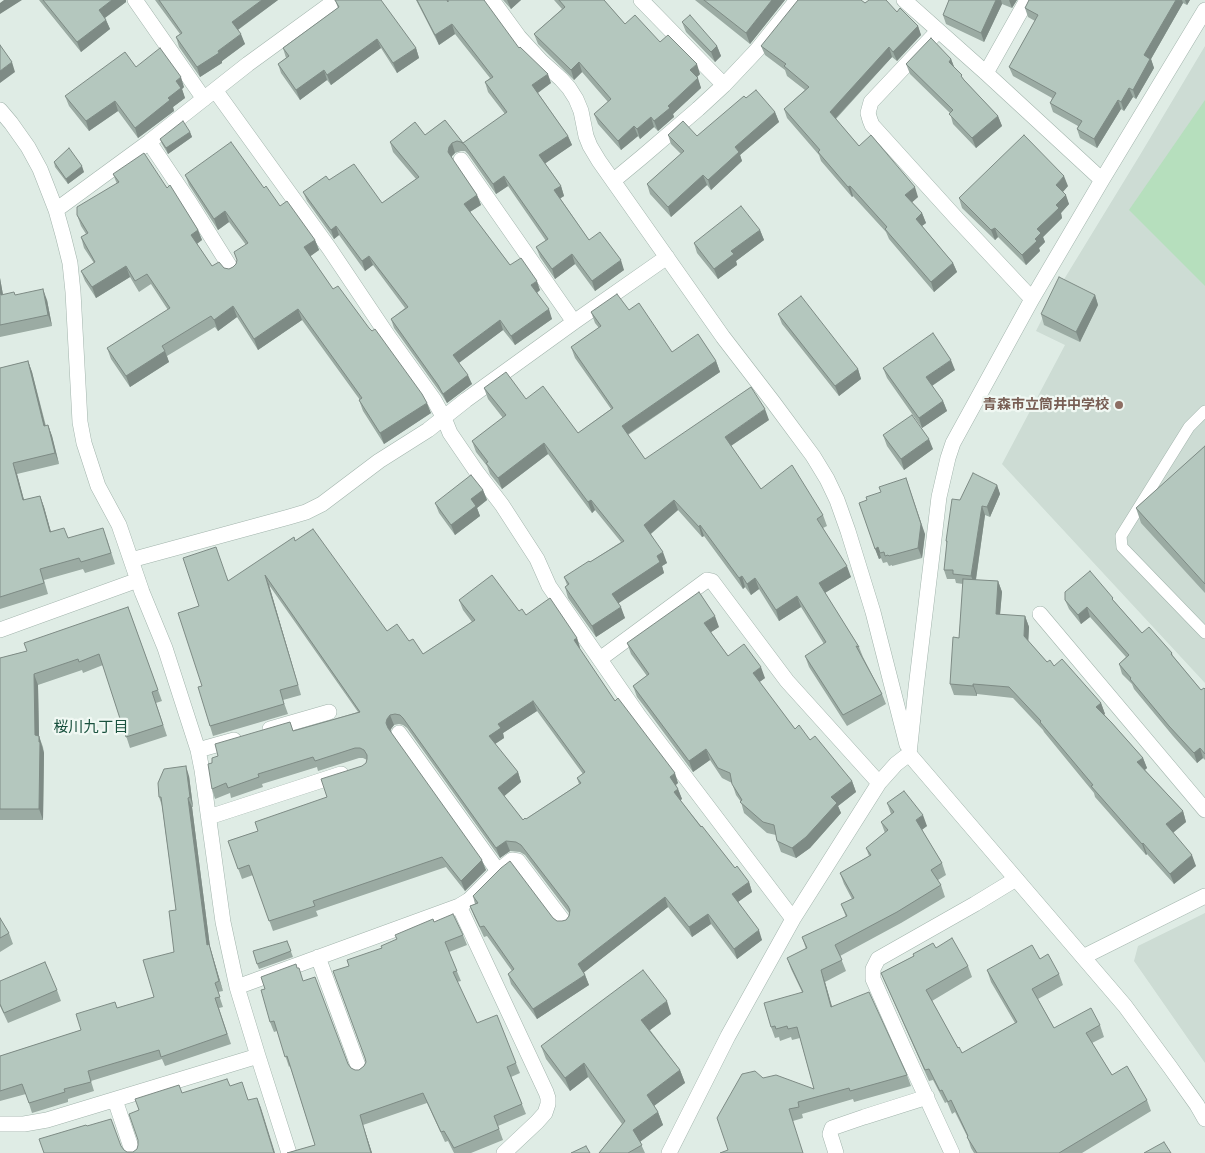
<!DOCTYPE html>
<meta charset="utf-8">
<style>
body{margin:0}
canvas{display:block;background:#dfece5}
</style>
<canvas width="1205" height="1153"></canvas>
<script>
const ctx = document.querySelector('canvas').getContext('2d');
ctx.lineJoin = 'round';
function paint(path, color) {
  ctx.fillStyle = color;
  ctx.fill(path, 'evenodd');
}
function poly(rows) {
  const path = new Path2D();
  for (const r of rows) {
    path.moveTo(r[0], r[1]);
    for (let i = 2; i < r.length; i += 2) path.lineTo(r[i], r[i + 1]);
  }
  return path;
}
function trace(path, color, width, dash) {
  ctx.strokeStyle = color;
  ctx.lineWidth = width;
  ctx.lineCap = dash ? 'butt' : 'round';
  ctx.setLineDash(dash || []);
  ctx.stroke(path);
}
function drawText(font, color, halo, rows, align = 'center') {
  ctx.font = font + ' "DejaVu Sans","Noto Sans JP",sans-serif';
  ctx.lineWidth = 4.5;
  ctx.setLineDash([]);
  ctx.textBaseline = 'middle';
  ctx.strokeStyle = halo;
  ctx.fillStyle = color;
  for (const [text, x, y, turn = 0] of rows) {
    ctx.save();
    ctx.translate(x, y);
    ctx.rotate((+turn || 0) * Math.PI / 180);
    ctx.textAlign = isNaN(turn) ? turn : align;
    if (halo) ctx.strokeText(text, 0, 0);
    ctx.fillText(text, 0, 0);
    ctx.restore();
  }
}
paint(poly([
 [1205,46,1205,683,1002,464,1065,345,1036,331,1052,299,1140,155],
 [1205,913,1205,1063,1134,961,1138,946]
]), '#cddcd4');
paint(poly([
 [1205,100,1205,286,1129,210]
]), '#b6dfbd');
const service = poly([
 [1205,411,1189,427,1121,536,1122,547,1205,633]
]);
const minor = poly([
 [135,0,204,99],
 [492,0,519,37,529,48,541,61,561,79,569,88,576,99,581,111,586,136,590,146,599,161,723,337,773,402,813,456,827,479,837,500,848,531,873,612,907,745],
 [641,0,724,85],
 [904,0,986,73,1102,180],
 [938,31,871,102,868,113,870,120,872,125,958,220,1032,299],
 [986,73,1027,0],
 [215,90,329,248,388,336,434,400,444,418,450,433,476,471,502,505,537,559,549,586,639,716,793,919],
 [0,110,11,123,28,147,40,169,56,210,63,235,70,263,73,292,79,403,80,422,84,443,98,486,119,525,142,592,165,648,198,750,202,770,223,922,237,987,258,1056,289,1153],
 [149,142,190,203,232,270],
 [461,160,574,322],
 [613,181,642,157,698,109,724,85,757,50,797,0],
 [56,210,149,142,248,64,336,0],
 [131,560,289,517,306,512,322,504,379,461,428,430,466,400,574,322,667,257],
 [1040,614,1205,810],
 [0,630,138,580],
 [600,659,707,580,712,581,787,681,879,783],
 [270,729,329,712],
 [399,733,498,871],
 [198,750,234,740],
 [209,817,341,774],
 [459,906,546,1092,548,1098,548,1104,545,1113,537,1122,504,1153],
 [318,957,360,1071],
 [1083,957,1205,896],
 [237,987,459,906,469,900,498,871,512,860,518,861,564,922],
 [115,1100,133,1153],
 [0,1124,24,1124,47,1120,258,1056],
 [669,1153,728,1036,793,919,879,783,896,764,909,754,916,688,939,497,948,458,953,443,1032,299,1102,180,1205,10],
 [836,1153,830,1134,832,1128,864,1117,927,1097],
 [952,1153,904,1049,873,979,873,969,878,959,975,904,1016,879]
]);
const tertiary = poly([
 [909,754,1125,1006,1170,1067,1197,1105,1205,1119]
]);
trace(service, '#a2b4ac', 12);
trace(minor, '#a2b4ac', 16);
trace(tertiary, '#a2b4ac', 16);
trace(service, '#fff', 11);
trace(minor, '#fff', 15);
trace(tertiary, '#fff', 15);
paint(poly([
 [39,0,126,0,126,2,105,18,106,20,110,29,81,52],
 [155,0,278,0,238,30,245,44,222,61,222,63,200,77,179,47,176,37,180,34],
 [335,0,416,48,419,58,397,73,381,48,331,85,327,80,300,100,281,73,278,64,286,58,283,48,338,8],
 [416,0,447,0,519,48,551,83,538,93,568,136,572,145,545,163,561,186,564,196,560,198,589,240,624,270,595,291,575,264,555,279,540,257,536,247,546,241,508,186,496,194,468,154,465,151,461,151,455,153,452,156,452,159,477,195,481,205,470,212,510,265,540,290,537,293,552,319,515,345,503,330,459,363,472,384,447,403,442,395,394,328,391,319,405,308,373,265,365,271,339,235,334,239,307,201,303,192,329,180,382,203,416,179,393,152,390,142,425,135,445,120,463,143,505,114,488,92,485,82,490,78,455,34,439,45],
 [503,0,521,0,511,9],
 [554,0,604,0,625,24,660,42,700,74,697,77,701,88,673,114,674,117,658,131,654,127,640,139,638,136,621,150,598,124,594,114,608,102,582,72,574,80,538,44,534,34,562,9],
 [695,0,785,0,750,44],
 [949,0,1017,0,1012,8,1002,4,984,42,946,24,943,15],
 [1029,0,1190,0,1187,5,1183,3,1151,59,1154,68,1136,99,1133,97,1124,111,1121,109,1097,148,1080,138,1077,129,1078,126,1053,112,1050,103,1052,98,1013,76,1009,67,1035,21,1028,17,1025,8],
 [865,3,897,12,918,26,921,35,897,61,892,57,836,119,859,146,918,197,912,202,922,213,926,223,922,226,953,263,957,272,934,292,889,239,886,232,853,196,852,197,821,161,819,155,787,118,784,109,805,90,787,76,785,70,765,55,761,46],
 [682,22,717,46,721,56,715,62,686,32],
 [951,59,954,67,964,80,998,116,1002,126,976,148,953,124,950,113,910,74,906,64],
 [136,67,184,87,182,89,185,98,173,107,174,111,138,138,118,111,89,131,69,106,65,96],
 [746,98,775,112,779,122,740,155,742,161,711,190,707,185,671,217,650,194,647,184,681,154,671,144,668,135,697,136],
 [190,132,192,137,168,154,162,144,160,139],
 [54,162,84,172,68,184,55,167],
 [113,174,167,188,198,230,202,240,197,244,212,266,229,269,233,267,236,264,246,245,229,222,218,230,189,185,185,175,264,188,280,206,315,240,319,250,310,256,333,289,431,413,384,444,363,411,359,400,360,400,302,320,258,350,237,317,218,331,215,327,167,356,169,362,130,387,111,359,107,348,168,310,151,284,139,292,130,277,96,298,85,281,81,271,94,263,84,248,81,237,86,234,81,226,77,215,117,184],
 [1068,186,1063,192,1069,204,1061,213,1062,218,1043,237,1045,242,1039,248,1040,251,1026,265,998,237,995,240,962,208,959,198],
 [760,230,764,240,736,261,737,265,718,279,697,253,694,243],
 [0,278,3,295,15,295,47,300,52,326,0,337],
 [1095,295,1098,305,1080,342,1044,325,1041,314],
 [629,310,672,352,716,361,720,372,628,435,645,459,769,420,731,446,761,489,823,515,827,526,823,528,851,577,825,593,859,647,863,657,882,694,886,704,847,726,809,667,805,656,824,644,801,607,779,621,759,589,751,595,745,587,743,589,704,536,702,537,678,510,651,534,667,563,662,566,664,573,618,603,625,618,596,637,568,598,565,587,567,585,564,577,590,562,621,542,595,510,592,513,548,454,502,489,490,474,487,466,476,452,472,441,503,418,488,399,484,388,526,399,578,433,611,409,575,358,571,347,599,328,595,323,591,312],
 [778,314,858,369,861,379,839,396,782,324],
 [28,361,32,372,46,426,48,425,52,436,59,464,17,474,24,500,40,496,44,507,51,532,68,538,107,539,115,564,85,573,83,569,44,580,48,594,0,609,0,368],
 [883,368,955,370,932,386,943,401,947,411,922,428,887,378],
 [883,435,933,449,904,470,887,446],
 [1205,446,1205,593,1141,523,1136,508],
 [997,485,1000,494,990,517,985,515,976,580,998,581,1002,592,1000,615,1025,616,1029,627,1028,641,1047,662,1054,666,1101,703,1105,714,1104,714,1143,758,1147,768,1145,770,1183,811,1186,822,1173,833,1196,866,1174,884,1147,854,1146,855,1095,797,1094,793,1044,732,1043,730,1013,698,977,694,977,696,954,695,950,684,959,638,963,584,956,583,955,579,947,579,944,570,947,544,946,541,960,500],
 [483,490,487,500,477,508,480,516,455,535,439,513,435,503],
 [859,503,925,534,922,558,892,566,892,565,889,566,887,562,883,563,881,558,879,559],
 [294,537,295,541,387,631,409,641,423,654,472,622,463,610,459,600,519,611,577,638,580,648,579,648,615,701,678,783,676,785,678,789,682,799,680,800,735,868,749,882,752,892,738,902,762,940,737,959,711,924,692,937,668,907,584,972,589,985,537,1019,511,984,508,974,512,971,487,936,484,937,474,916,470,906,475,904,473,896,553,918,557,921,562,921,566,920,569,916,569,913,525,855,520,852,510,851,500,858,407,728,403,725,399,724,394,725,391,729,390,732,486,870,465,891,446,867,316,911,318,916,273,931,253,875,242,879,228,841,258,831,327,797,366,763,367,760,363,758,359,758,318,771,317,767,262,784,263,787,231,798,230,793,215,799,212,789,212,763,218,756,290,722,293,731,358,712,269,585,301,695,283,700,288,714,213,736,210,726,202,686,199,606],
 [537,711,583,774,577,778,579,784,526,819,523,820,504,796,521,782,518,772,495,744,504,738,503,733],
 [1065,600,1114,601,1142,633,1172,653,1173,656,1201,690,1205,689,1205,760,1203,758,1197,763,1173,736,1134,689,1132,684,1122,674,1119,664,1126,657,1090,617,1081,624,1069,609],
 [128,607,162,701,156,703,167,736,130,748,103,665,83,673,82,670,38,685,39,736,43,747,44,753,43,820,0,820,0,658,27,651],
 [719,627,711,632,728,656,765,678,759,682,795,729,810,740,852,781,856,792,838,806,841,813,810,848,796,858,781,852,777,841,776,835,767,833,744,813,741,802,736,795,732,783,722,778,710,760,693,772,647,710,637,697,633,686,647,676,631,654,627,643],
 [189,776,193,807,192,807,210,947,223,991,218,992,223,1007,219,1008,231,1044,165,1066,162,1059,91,1081,94,1091,68,1099,68,1102,32,1113,26,1094,0,1101,0,1056,81,1030,117,1008,154,997,174,952,176,910,162,806,159,797],
 [887,803,927,826,922,830,942,863,946,875,938,880,941,885,945,897,901,923,840,956,846,971,825,982,832,1006,907,1075,911,1086,854,1102,853,1099,802,1114,803,1118,793,1121,728,1150,763,1078,814,1089,800,1038,792,1040,791,1037,780,1041,779,1037,775,1038,771,1027,802,992,791,969,787,958,806,949,802,937,846,917,841,904,852,899,844,884,840,873,869,856,866,848,885,833,881,822,891,814],
 [0,918,9,933,13,944,0,952],
 [434,922,463,935,467,945,449,952,461,981,457,982,477,1023,516,1063,520,1073,511,1077,526,1114,498,1126,503,1140,471,1153,454,1153,448,1141,445,1142,427,1103,363,1125,372,1153,287,1153,315,1145,290,1066,289,1067,277,1031,274,1032,270,1022,303,981,348,1064,351,1068,355,1070,359,1070,364,1066,366,1062,349,966,382,948],
 [287,941,293,957,259,969,257,964],
 [936,948,968,966,972,977,932,1001,958,1048,962,1053,1015,1023,991,982,987,970,1040,959,1059,974,1063,985,1038,999,1054,1028,1100,1025,1104,1037,1092,1043,1112,1075,1147,1100,1151,1111,1082,1153,974,1153,971,1148,967,1136,955,1112,952,1114,947,1102,945,1103,933,1080,929,1081,886,984,881,973,914,956,913,954],
 [0,981,57,990,61,1001,8,1023,0,1006],
 [671,1014,650,1030,680,1070,685,1083,654,1106,658,1112,663,1125,640,1142,645,1153,599,1153,622,1124,588,1077,570,1091,546,1059,541,1046]
]), '#9baba3');
paint(poly([
 [4,0,22,0,0,14,0,3],
 [112,0,126,0,126,2,102,20,99,10],
 [262,0,278,0,236,31,232,22],
 [507,0,521,0,511,9],
 [772,0,785,0,750,44,746,33],
 [996,0,1001,0,1002,4,984,42,981,33],
 [1009,0,1017,0,1012,8],
 [1176,0,1182,0,1183,3,1151,59,1154,68,1136,99,1133,90,1144,55],
 [1185,0,1190,0,1187,5],
 [106,20,110,29,81,52,77,42],
 [452,24,455,34,439,45,435,35],
 [918,26,921,35,897,61,893,52],
 [241,34,245,44,222,61,222,63,200,77,197,67],
 [377,39,381,48,331,85,327,75],
 [717,46,721,56,715,62,711,52],
 [889,47,892,57,833,121,830,112],
 [416,48,419,58,397,73,393,63],
 [951,59,955,69,949,62],
 [12,62,15,72,0,83,0,71],
 [579,62,582,72,574,80,571,70],
 [697,64,700,74,694,80,690,70],
 [324,70,327,80,300,100,296,90],
 [548,74,551,83,536,94,532,85],
 [181,77,184,87,182,89,185,98,173,107,174,111,138,138,135,128,168,98,176,81],
 [698,78,701,88,673,114,674,117,658,131,654,121,668,106],
 [1129,88,1133,97,1124,111,1121,102],
 [1118,100,1121,109,1097,148,1094,139],
 [115,101,118,111,89,131,86,121],
 [775,112,779,122,740,155,742,161,711,190,708,180,735,147],
 [998,116,1002,126,976,148,972,138],
 [651,117,654,127,640,139,637,129],
 [634,126,638,136,621,150,618,141],
 [190,132,192,137,168,154,166,148],
 [568,136,572,145,543,165,539,155],
 [452,143,455,153,452,156,452,161,448,152,449,147],
 [82,166,84,172,68,184,66,179],
 [703,175,707,185,671,217,668,207],
 [504,176,508,186,496,194,493,184],
 [1064,176,1068,186,1060,195,1056,185],
 [561,186,564,196,558,200,554,190],
 [850,186,853,196,852,197,848,187],
 [915,187,918,197,909,205,905,195],
 [477,195,481,205,468,213,464,204],
 [1066,195,1069,204,1061,213,1062,218,1043,237,1045,242,1039,248,1040,251,1026,265,1022,255,1035,239,1037,229,1056,205],
 [225,211,229,222,218,230,214,219],
 [922,213,926,223,919,228,916,219],
 [336,226,339,235,334,239,331,230],
 [995,228,998,237,995,240,991,230],
 [198,230,202,240,195,245,191,235],
 [760,230,764,240,736,261,737,265,718,279,714,269,731,251],
 [315,240,319,250,308,258,304,247],
 [572,254,575,264,555,279,552,269],
 [369,256,373,265,365,271,362,261],
 [621,260,624,270,595,291,592,281],
 [953,263,957,272,934,292,931,282],
 [126,266,130,277,96,298,92,287],
 [0,278,5,306,1,295,0,290],
 [537,281,540,290,535,294,531,285],
 [43,289,47,300,52,326,48,315],
 [1095,295,1098,305,1080,342,1076,332],
 [233,306,237,317,218,331,214,320],
 [298,309,302,320,258,350,254,339],
 [549,309,552,319,515,345,511,336],
 [500,320,503,330,456,365,453,355],
 [165,351,169,362,130,387,126,376],
 [951,360,955,370,930,387,926,377],
 [28,361,32,372,48,437,44,426],
 [716,361,720,372,625,436,622,426],
 [858,369,861,379,839,396,835,386],
 [468,375,472,384,447,403,443,394],
 [943,401,947,411,922,428,919,418],
 [427,403,431,413,384,444,380,433],
 [765,409,769,420,729,447,725,437],
 [48,425,52,436,59,464,55,453],
 [929,439,933,449,904,470,901,459],
 [544,443,548,454,502,489,498,478],
 [13,463,17,474,27,511,23,500],
 [906,478,925,534,922,558,918,548],
 [997,485,1000,494,990,517,987,507],
 [483,490,487,500,477,508,480,516,455,535,451,525,471,499],
 [40,496,44,507,54,543,50,532],
 [591,500,595,510,592,513,588,502],
 [674,500,678,510,648,536,644,525],
 [982,506,985,515,975,585,971,576],
 [700,525,704,536,702,537,699,527],
 [878,547,881,558,879,559,875,549],
 [663,552,667,563,662,566,664,573,616,605,612,594,657,556],
 [847,566,851,577,823,594,819,583],
 [265,575,269,585,301,695],
 [742,576,745,587,743,589,739,578],
 [755,578,759,589,751,595,747,584],
 [998,581,1002,592,999,625,996,614],
 [797,596,801,607,779,621,776,610],
 [621,607,625,618,596,637,592,626],
 [1087,607,1090,617,1081,624,1078,615],
 [715,616,719,627,708,634,704,623],
 [1025,616,1029,627,1028,647,1024,636],
 [577,638,580,648,577,650,574,640],
 [761,667,765,678,757,684,753,673],
 [34,674,38,685,39,738,39,736,44,753,43,820,39,809,35,735],
 [973,684,977,694,977,696,973,686],
 [533,701,537,711,503,733,504,738,492,746,489,736,498,724],
 [1101,703,1105,714,1100,718,1096,707],
 [390,715,394,725,391,729,390,733,386,723,387,719],
 [1200,748,1203,758,1197,763,1194,753],
 [706,749,710,760,693,772,689,761],
 [1143,758,1147,768,1141,773,1137,762],
 [186,766,189,776,193,807,190,797],
 [518,772,521,782,502,798,498,788],
 [675,773,678,783,673,787,670,777],
 [852,781,856,792,838,806,841,813,810,848,796,858,792,848,831,797],
 [678,789,682,799,678,802,674,792],
 [188,798,192,807,210,947,223,991,207,945],
 [1183,811,1186,822,1170,835,1166,824],
 [923,815,927,826,920,831,916,820],
 [506,841,510,851,500,858,496,848],
 [1143,843,1147,854,1146,855,1142,844],
 [1192,855,1196,866,1174,884,1170,874],
 [482,860,486,870,465,891,461,881],
 [749,882,752,892,735,904,732,894],
 [665,897,668,907,582,974,578,964],
 [708,914,711,924,692,937,689,927],
 [759,930,762,940,737,959,734,949],
 [821,970,825,982,835,1018,831,1007],
 [585,975,589,985,537,1019,533,1009],
 [667,1001,671,1014,646,1033,641,1020],
 [584,1063,588,1077,570,1091,565,1078],
 [680,1070,685,1083,651,1108,647,1095],
 [257,1098,261,1108,275,1153,274,1153],
 [658,1112,663,1125,638,1143,633,1130],
 [360,1115,363,1125,372,1153,371,1153]
]), '#7e8b85');
const building = poly([
 [43,0,112,0,99,10,106,20,77,42,43,0],
 [159,0,262,0,232,22,241,34,218,51,219,53,197,67,176,37,182,33,159,0],
 [335,0,381,0,416,48,393,63,377,39,327,75,324,70,296,90,278,64,289,56,283,48,339,7,335,0],
 [417,0,447,0,448,2,448,0,484,0,519,48,520,47,548,74,532,85,568,136,539,155,561,186,554,190,589,240,600,232,621,260,592,281,572,254,552,269,536,247,548,239,504,176,493,184,465,145,461,142,457,141,452,143,449,147,448,152,450,155,477,195,464,204,510,265,521,258,537,281,531,285,549,309,511,336,500,320,453,355,468,375,443,394,438,385,391,319,408,307,369,256,362,261,336,226,331,230,303,192,326,176,329,180,354,164,382,203,419,177,390,142,415,122,425,135,445,120,463,143,507,112,485,82,493,77,452,24,435,35,417,0],
 [559,0,604,0,625,24,635,15,660,42,668,35,697,64,690,70,698,78,668,106,670,108,654,121,651,117,637,129,634,126,618,141,594,114,611,99,579,62,571,70,534,34,565,7,559,0],
 [704,0,772,0,746,33,704,0],
 [798,0,861,0,865,3,869,0,886,0,897,12,900,8,918,26,893,52,889,47,830,112,859,146,871,135,915,187,905,195,922,213,916,219,953,263,931,282,885,229,887,227,850,186,848,187,818,152,820,150,784,109,809,87,784,66,786,64,761,46,798,0],
 [949,0,996,0,981,33,943,15,949,0],
 [1029,0,1176,0,1144,55,1150,59,1133,90,1129,88,1121,102,1118,100,1094,139,1077,129,1082,121,1050,103,1056,93,1009,67,1038,15,1025,8,1029,0],
 [690,15,717,46,711,52,682,22,690,15],
 [931,38,951,59,949,62,962,75,961,76,964,80,998,116,972,138,949,114,953,110,906,64,931,38],
 [0,45,12,62,0,71,0,45],
 [160,48,181,77,176,81,181,88,168,98,170,100,135,128,115,101,86,121,65,96,125,52,136,67,160,48],
 [756,90,775,112,735,147,739,152,708,180,703,175,668,207,647,184,684,151,668,135,683,121,697,136,744,96,746,98,756,90],
 [183,121,190,132,166,148,160,139,183,121],
 [1024,135,1064,176,1056,185,1066,195,1056,205,1059,208,1037,229,1041,233,1035,239,1037,241,1022,255,995,228,991,230,959,198,1024,135],
 [231,142,264,188,266,186,280,206,287,201,315,240,304,247,333,289,338,286,369,328,372,331,375,329,422,394,427,403,380,433,359,400,362,398,298,309,254,339,233,306,214,320,211,316,162,346,165,351,126,376,107,348,170,308,147,274,135,281,126,266,92,287,81,271,95,262,81,237,88,233,77,215,77,207,119,182,113,174,144,153,167,188,170,185,198,230,191,235,212,266,219,262,224,268,229,269,233,267,236,264,237,260,234,252,248,243,225,211,214,219,185,175,231,142],
 [69,148,82,166,66,179,54,162,69,148],
 [741,206,760,230,731,251,734,254,714,269,694,243,741,206],
 [1059,277,1095,295,1076,332,1041,314,1059,277],
 [43,289,48,315,0,325,0,290,1,295,14,292,15,295,43,289],
 [617,294,629,310,639,303,672,352,698,334,716,361,622,426,645,459,751,387,765,409,725,437,761,489,792,465,823,515,817,519,847,566,819,583,859,647,856,646,882,694,843,715,805,656,826,642,797,596,776,610,755,578,747,584,742,576,739,578,700,525,699,527,674,500,644,525,663,552,657,556,660,562,612,594,621,607,592,626,565,587,569,584,564,577,589,561,590,562,624,541,591,500,588,502,544,443,498,478,486,463,488,462,472,441,506,415,484,388,506,372,526,399,543,386,578,433,613,408,571,347,601,326,591,312,617,294],
 [801,296,858,369,835,386,778,314,801,296],
 [933,333,951,360,926,377,943,401,919,418,883,368,933,333],
 [28,361,44,426,48,425,55,453,13,463,23,500,40,496,50,532,64,528,68,538,103,528,111,553,81,562,79,558,40,569,44,583,0,597,0,368,28,361],
 [912,415,929,439,901,459,883,435,912,415],
 [1205,446,1205,584,1136,508,1205,446],
 [973,473,997,485,987,507,982,506,971,576,953,574,953,570,944,570,947,541,946,541,952,499,960,500,973,473],
 [471,475,483,490,471,499,476,506,451,525,435,503,471,475],
 [906,478,921,524,918,548,889,556,888,555,885,556,884,552,880,553,878,547,875,549,859,503,867,500,866,497,881,492,879,487,906,478],
 [313,529,387,631,397,624,409,641,413,639,423,654,475,620,459,600,492,575,519,611,522,609,526,615,550,598,577,638,574,640,615,701,618,698,675,773,670,777,678,789,674,792,701,827,702,826,735,868,737,866,749,882,732,894,759,930,734,949,708,914,689,927,665,897,578,964,585,975,533,1009,508,974,514,969,484,926,480,927,470,906,478,903,473,896,501,868,510,861,553,918,557,921,562,921,566,920,569,916,570,910,568,906,521,845,516,842,506,841,496,848,403,718,400,715,395,714,390,715,387,719,386,723,388,728,482,860,461,881,442,857,313,901,315,906,269,921,249,865,238,869,228,841,258,831,255,822,327,797,321,779,362,766,366,763,367,759,367,755,364,750,360,748,355,748,315,761,313,757,258,774,259,777,228,788,226,783,212,789,208,764,212,763,212,758,218,756,215,744,290,722,293,731,360,712,265,575,298,685,280,690,284,704,210,726,198,687,202,686,178,613,199,606,183,558,216,547,228,581,294,537,295,541,313,529],
 [533,701,585,772,577,778,581,783,526,819,525,818,523,820,498,788,518,772,489,736,501,728,498,724,533,701],
 [1090,571,1113,598,1112,599,1142,633,1149,627,1172,653,1171,654,1201,690,1204,688,1205,689,1205,754,1200,748,1194,753,1169,726,1130,679,1131,678,1119,664,1129,655,1087,607,1078,615,1065,600,1065,592,1090,571],
 [963,579,998,581,996,614,1025,616,1024,636,1047,662,1050,660,1054,666,1062,659,1101,703,1096,707,1111,722,1143,758,1137,762,1183,811,1166,824,1192,855,1170,874,1143,843,1142,844,1091,786,1093,785,1040,722,1041,721,1009,687,973,684,973,686,950,684,953,637,959,638,963,579],
 [699,592,715,616,704,623,728,656,744,644,761,667,753,673,795,729,799,725,810,740,815,736,852,781,831,797,837,803,806,837,792,848,777,841,774,825,763,822,740,802,742,800,732,784,730,773,718,768,706,749,689,761,633,686,649,674,627,643,699,592],
 [128,607,158,690,152,692,163,725,126,737,99,654,79,662,78,659,34,674,35,735,39,736,39,742,40,742,39,809,0,809,0,658,27,651,24,643,128,607],
 [186,766,190,797,188,798,207,945,209,944,219,981,215,983,220,997,215,998,227,1034,161,1057,159,1050,88,1071,91,1082,64,1089,65,1092,29,1103,22,1084,0,1091,0,1056,81,1030,76,1014,115,1002,117,1008,154,997,143,960,174,952,169,911,176,910,161,797,159,797,158,783,164,769,186,766],
 [904,791,923,815,916,820,942,863,931,870,941,885,897,912,835,945,842,960,821,970,831,1007,869,992,907,1075,850,1091,849,1088,798,1102,799,1107,789,1109,803,1153,720,1153,728,1150,717,1118,742,1074,755,1071,763,1078,776,1075,814,1089,797,1027,788,1029,787,1026,776,1029,775,1026,771,1027,764,1003,803,992,787,958,807,948,802,937,847,916,841,904,854,898,840,873,871,855,866,848,888,830,881,822,894,812,887,803,904,791],
 [453,914,463,935,445,942,457,971,453,972,477,1023,497,1015,516,1063,507,1067,522,1104,494,1116,499,1129,454,1148,444,1131,441,1132,423,1093,360,1115,371,1153,287,1153,315,1145,287,1056,285,1057,274,1021,270,1022,261,990,265,989,261,977,296,964,297,968,299,968,303,981,315,977,348,1064,351,1068,355,1070,359,1070,364,1066,366,1062,365,1058,333,971,349,966,347,960,382,948,381,946,397,939,395,935,433,919,434,922,453,914],
 [0,918,9,933,0,938,0,918],
 [952,938,968,966,926,990,958,1048,959,1047,962,1053,1017,1022,987,970,1032,945,1040,959,1048,954,1059,974,1032,989,1054,1028,1091,1008,1100,1025,1086,1033,1112,1075,1127,1066,1147,1100,1059,1153,977,1153,967,1137,968,1136,951,1100,948,1102,942,1090,940,1091,929,1069,925,1070,881,973,914,956,913,954,933,943,936,948,952,938],
 [287,941,291,951,257,964,253,951,287,941],
 [45,962,57,990,4,1013,0,1004,0,981,45,962],
 [643,970,667,1001,641,1020,680,1070,647,1095,658,1112,633,1130,642,1145,628,1153,599,1153,625,1121,584,1063,565,1078,541,1046,643,970],
 [227,1079,230,1086,242,1082,248,1100,257,1098,274,1153,44,1153,39,1139,86,1125,87,1126,111,1119,121,1146,124,1150,127,1152,133,1152,137,1149,138,1145,138,1140,129,1114,139,1110,135,1099,179,1085,182,1093,227,1079],
 [1164,1142,1171,1153,1144,1153,1164,1142],
 [586,1146,590,1153,571,1153,586,1146]
]);
paint(building, '#b4c7be');
trace(building, '#7e8b85', 1);
for (const [x, y, r, color] of [
 [1119,405,5,"#8d6e63"]
]) {
  const dot = new Path2D();
  dot.arc(x, y, r, 0, 2 * Math.PI);
  ctx.fillStyle = color;
  ctx.fill(dot);
  trace(dot, '#f0f8f3', 2);
}
drawText('bold 14px', '#785e54', '#f0f8f3', [
 ["青森市立筒井中学校",1109,405]
], 'right');
drawText('15px', '#19513e', '#f0f8f3', [
 ["桜川九丁目",91,728]
]);
</script>
